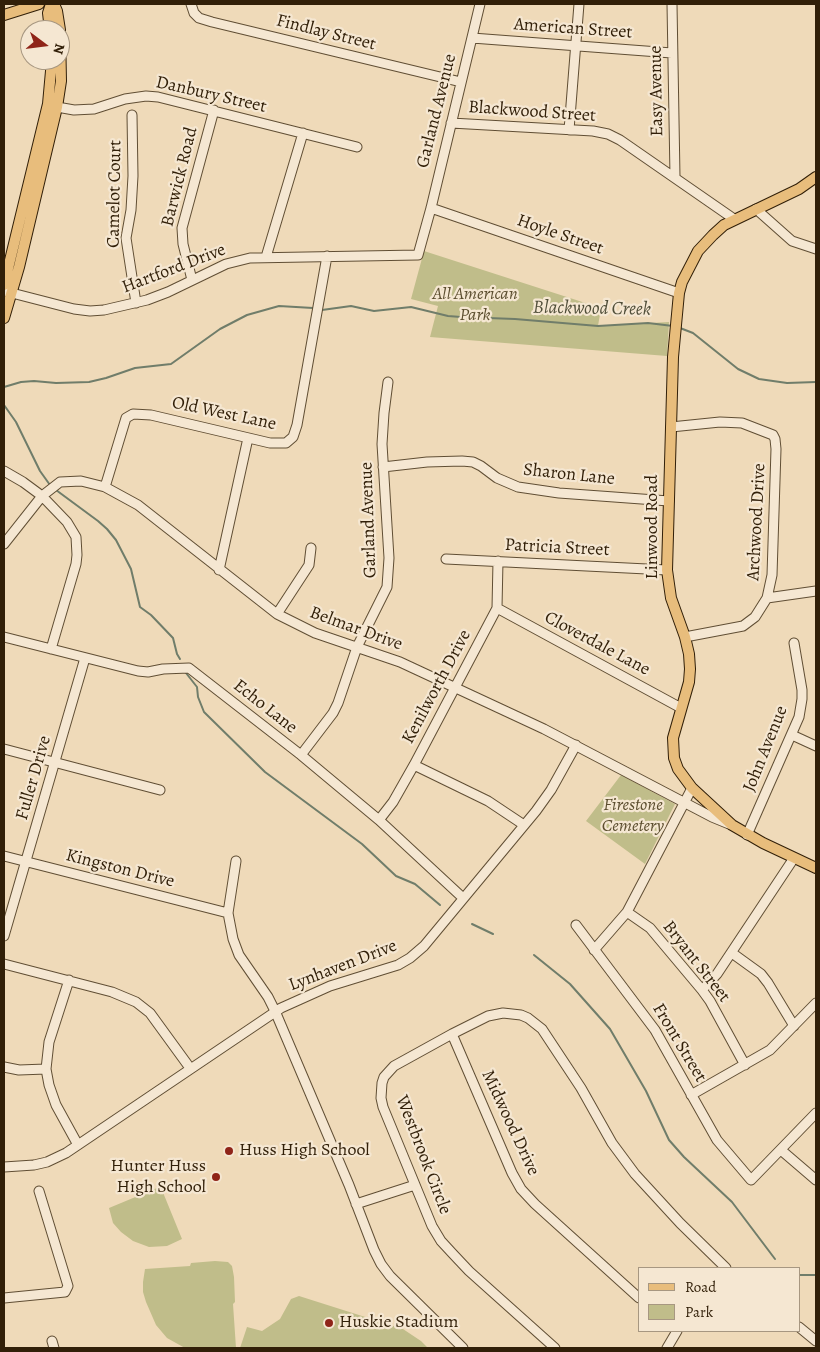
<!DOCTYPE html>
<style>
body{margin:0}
#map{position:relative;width:820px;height:1352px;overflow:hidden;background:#efdab9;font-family:Alegreya,serif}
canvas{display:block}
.frame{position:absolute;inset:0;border:5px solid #311f08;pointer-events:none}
.legend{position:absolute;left:638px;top:1267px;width:162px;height:65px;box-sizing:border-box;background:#f5e7d2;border:1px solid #a79781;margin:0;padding:6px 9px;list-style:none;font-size:15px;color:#311f08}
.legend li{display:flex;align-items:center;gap:10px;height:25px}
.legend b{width:25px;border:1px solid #a79781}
.north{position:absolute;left:20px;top:20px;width:50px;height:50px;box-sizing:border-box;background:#f5e7d2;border:1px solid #a79781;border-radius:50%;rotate:105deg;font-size:14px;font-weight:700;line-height:20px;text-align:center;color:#311f08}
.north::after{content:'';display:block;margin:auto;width:18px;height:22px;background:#8f2418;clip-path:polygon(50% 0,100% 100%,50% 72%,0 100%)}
</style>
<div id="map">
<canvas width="820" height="1352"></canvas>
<div class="frame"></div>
<ul class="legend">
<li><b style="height:6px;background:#e8bd7c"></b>Road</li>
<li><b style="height:14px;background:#c0bd8a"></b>Park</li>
</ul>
<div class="north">N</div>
</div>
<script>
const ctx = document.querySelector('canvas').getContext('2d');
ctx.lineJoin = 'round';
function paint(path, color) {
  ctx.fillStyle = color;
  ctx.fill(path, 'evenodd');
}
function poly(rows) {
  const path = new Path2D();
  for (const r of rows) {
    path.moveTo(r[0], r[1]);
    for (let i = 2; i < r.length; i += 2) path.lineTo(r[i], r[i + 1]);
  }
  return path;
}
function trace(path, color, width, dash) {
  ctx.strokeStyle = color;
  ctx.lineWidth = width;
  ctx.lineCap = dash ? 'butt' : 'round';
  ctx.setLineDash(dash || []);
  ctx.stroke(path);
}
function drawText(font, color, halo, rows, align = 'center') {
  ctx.font = font + ' Alegreya,serif';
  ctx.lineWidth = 4.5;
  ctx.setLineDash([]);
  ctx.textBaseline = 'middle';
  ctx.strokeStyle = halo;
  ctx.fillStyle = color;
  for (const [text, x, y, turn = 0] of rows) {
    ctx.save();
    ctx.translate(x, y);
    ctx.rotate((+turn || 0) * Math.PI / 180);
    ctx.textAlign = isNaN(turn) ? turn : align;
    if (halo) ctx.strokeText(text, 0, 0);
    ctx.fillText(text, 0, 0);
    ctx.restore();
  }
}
paint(poly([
 [424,251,601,308,598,326,669,322,667,356,430,337,438,306,411,299],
 [621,775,675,804,645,864,586,821],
 [157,1188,162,1190,182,1239,167,1246,149,1247,133,1241,121,1232,113,1223,109,1208],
 [215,1261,228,1262,232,1266,234,1277,235,1302,233,1304,236,1348,185,1348,167,1338,156,1325,146,1302,143,1292,143,1282,145,1269,190,1266,191,1263],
 [299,1296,403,1329,421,1341,428,1348,240,1348,247,1327,262,1331,280,1319,291,1299]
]), '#c0bd8a');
trace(poly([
 [322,310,351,306,374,311,411,307,448,316,461,317,515,319,598,326,648,323,673,326],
 [680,328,693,333,738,369,759,379,787,383,816,382],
 [4,387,21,382,34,381,56,383,89,382,106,378,135,368,171,364,220,329,247,315,279,306,313,308],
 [4,405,16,422,40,471,50,485],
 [56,490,98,521,107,529,116,540,131,569,140,607,151,615,173,638,177,654,180,659],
 [186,673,197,687,198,697,204,712,265,772,362,844,396,876,415,884,440,905],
 [472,924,493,934],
 [534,955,570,984,610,1029,646,1091,669,1140,684,1157,732,1202,775,1259],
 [799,1275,816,1275]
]), '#707d6a', 2);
const minor = poly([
 [191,4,194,13,199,18,212,22,461,82],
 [672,4,675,177],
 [472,38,672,53],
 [57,107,74,110,94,109,125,99,146,96,158,97,357,147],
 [132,115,133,176,131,210,126,238,136,303],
 [451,123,593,131,608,134,620,140,734,219],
 [569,130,579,4],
 [431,208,679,293],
 [756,209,792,241,816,249],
 [266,257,303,133],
 [192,280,183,244,182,228,214,110],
 [4,291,74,309,90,311,104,310,147,300,168,292,226,264,250,258,418,255,431,208,480,4],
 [671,427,720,422,742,423,773,435,775,439,776,449,772,575,767,598,755,617,743,626,685,637],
 [383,467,427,462,462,461,473,462,481,466,497,478,518,487,559,493,669,501],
 [4,471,23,482,42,496,67,522,76,537,77,555,76,564,51,649],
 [105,487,126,418,133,414,151,415,270,443,286,443,293,437,297,425,327,256],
 [4,544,42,496,60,482,81,481,105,487,138,505,277,614,315,633,400,662,544,729,712,817,729,824],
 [446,559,667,570],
 [219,570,248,438],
 [767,598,816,591],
 [497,608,681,708],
 [277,614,309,565,311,548],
 [4,637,138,671,148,672,163,669,189,668,301,755,379,820,463,898],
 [792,735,816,746],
 [4,749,160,790],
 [301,755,333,713,338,703,357,647,387,587,389,558,382,444,384,413,388,382],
 [414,765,488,801,524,825],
 [379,820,393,802,414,765,497,608,498,561],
 [747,835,799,717,802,699,802,690,794,643],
 [4,856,228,913],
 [236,861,228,913,233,939,239,955,268,997,275,1011,349,1185,374,1250,381,1264,390,1276,463,1348],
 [627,912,650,928,702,990,710,1001,745,1065],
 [576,925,655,1030,717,1140,751,1180,816,1113],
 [4,936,85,658],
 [594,950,627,912,692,788],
 [732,953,761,974,768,983,794,1026],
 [4,964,112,992,136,1002,150,1013,190,1068],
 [69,980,49,1042,46,1069,49,1085,56,1105,78,1145],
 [702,990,717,974,794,858],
 [452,1034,512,1173,521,1189,535,1204,639,1298],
 [4,1067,19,1070,46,1069],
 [691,1095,770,1050,816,1003],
 [781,1150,816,1180],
 [4,1167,34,1165,47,1162,66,1153,281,1008,330,986,398,965,410,958,424,946,536,811,551,790,576,745],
 [356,1204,415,1185],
 [4,1298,65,1292,68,1286,39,1191],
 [799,1327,816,1341],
 [52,1341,54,1348],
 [555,1348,469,1271,453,1254,441,1241,432,1226,383,1107,381,1098,382,1083,384,1077,394,1066,452,1034,488,1016,503,1013,521,1015,528,1018,542,1029,581,1088,612,1143,635,1174,680,1223,726,1268],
 [667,1348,677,1331]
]);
const major = poly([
 [54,4,57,11,60,30],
 [4,15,39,4],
 [50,30,48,13,51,4],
 [816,177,799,189,724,225,713,235,698,251,682,282,679,293,673,357,667,570,671,598,685,637,689,654,690,669,689,682,673,738,674,758,678,769,692,788,732,825,763,843,816,868],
 [4,285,48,104,52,60],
 [4,318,19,267,57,107,61,81,60,30]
]);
trace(minor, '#604e34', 11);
trace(major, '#311f08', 12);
trace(minor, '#f5e7d2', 9);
trace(major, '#e8bd7c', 10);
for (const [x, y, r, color] of [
 [229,1151,5,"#8f2418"],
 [216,1177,5,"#8f2418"],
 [329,1323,5,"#8f2418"]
]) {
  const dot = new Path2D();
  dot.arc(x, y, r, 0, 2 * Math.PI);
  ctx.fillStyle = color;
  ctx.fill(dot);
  trace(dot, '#f5e7d2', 2);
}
drawText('18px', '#311f08', '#f5e7d2', [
 ["American Street",573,29,4],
 ["Findlay Street",326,33,14],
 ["Easy Avenue",657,91,-91],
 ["Danbury Street",211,95,13],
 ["Garland Avenue",437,111,-76],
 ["Blackwood Street",532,112,4],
 ["Barwick Road",180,177,-76],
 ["Camelot Court",115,194,-89],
 ["Hoyle Street",560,235,19],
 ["Hartford Drive",174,269,-21],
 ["Old West Lane",224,414,12],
 ["Sharon Lane",569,475,6],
 ["Garland Avenue",369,520,-92],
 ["Archwood Drive",757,522,-87],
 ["Linwood Road",653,527,-90],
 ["Patricia Street",557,548,3],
 ["Belmar Drive",356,629,20],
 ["Cloverdale Lane",597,644,28],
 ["Kenilworth Drive",437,687,-62],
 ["Echo Lane",265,707,38],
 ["John Avenue",766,749,-68],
 ["Fuller Drive",34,778,-74],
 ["Kingston Drive",120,869,14],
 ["Bryant Street",696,962,52],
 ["Lynhaven Drive",343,966,-21],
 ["Front Street",679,1043,59],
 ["Midwood Drive",510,1123,65],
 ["Westbrook Circle",423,1155,69]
]);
drawText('italic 18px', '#5c4e2f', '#f5e7d2', [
 ["All American",475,295],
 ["Park",475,316],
 ["Firestone",633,806],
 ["Cemetery",633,827]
]);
drawText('18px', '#311f08', '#f5e7d2', [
 ["Huss High School",239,1151],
 ["Hunter Huss",206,1167,"right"],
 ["High School",206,1188,"right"],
 ["Huskie Stadium",339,1323]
], 'left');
drawText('italic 19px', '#504e39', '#f5e7d2', [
 ["Blackwood Creek",592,309,1]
]);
</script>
